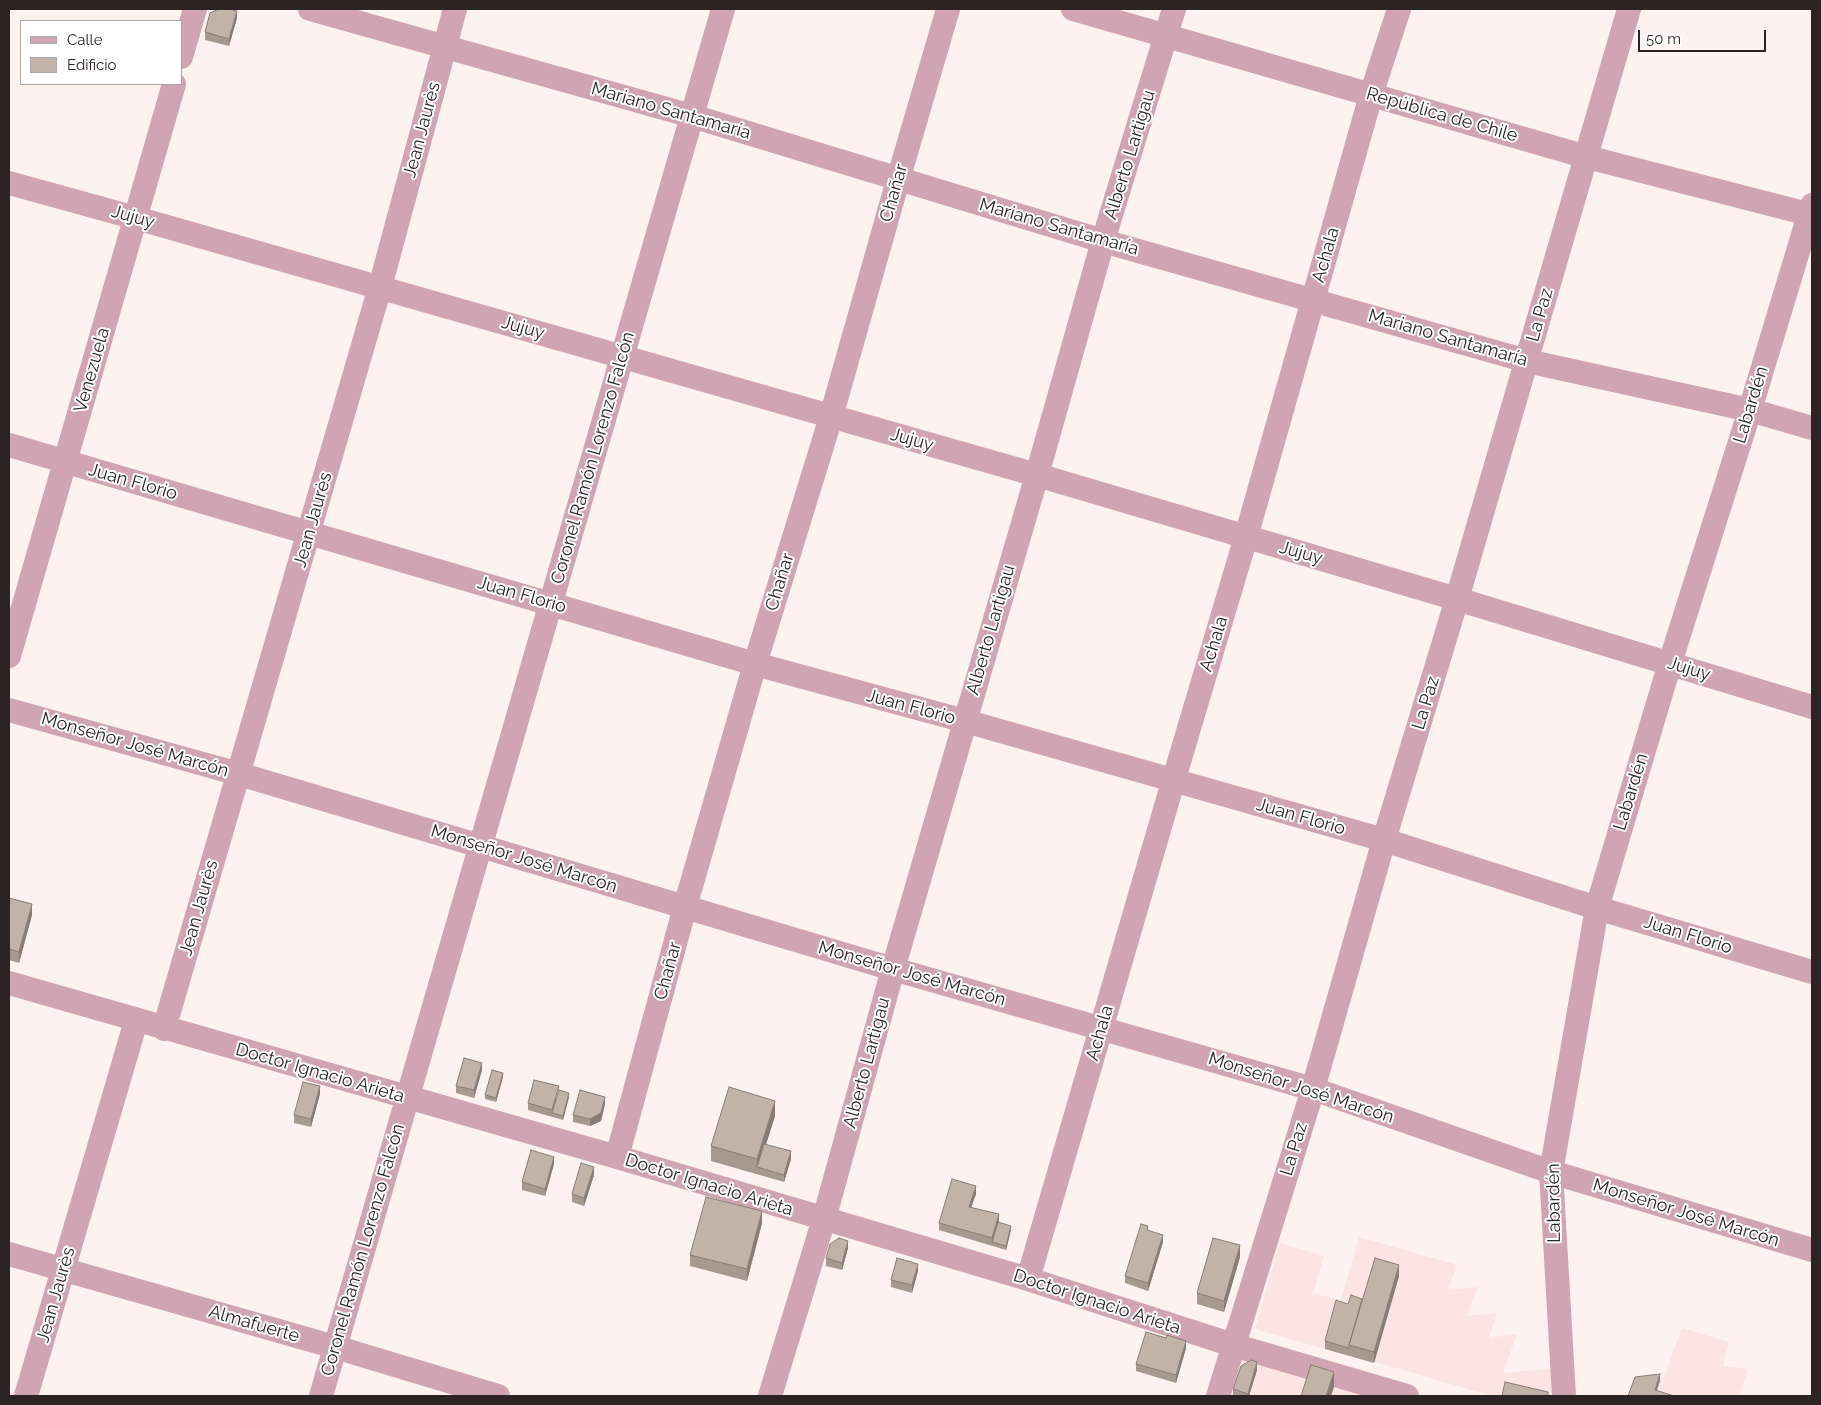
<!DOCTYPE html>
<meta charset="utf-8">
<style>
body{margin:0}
#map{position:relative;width:1821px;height:1405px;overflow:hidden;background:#fef2f1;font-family:Raleway,sans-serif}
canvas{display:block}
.frame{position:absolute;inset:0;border:10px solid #2c2424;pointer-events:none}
.legend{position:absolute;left:20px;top:20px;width:162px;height:65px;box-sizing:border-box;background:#fff;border:1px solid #aba7a7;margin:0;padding:6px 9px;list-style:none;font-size:15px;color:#2c2424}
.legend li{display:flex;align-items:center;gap:10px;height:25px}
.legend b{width:25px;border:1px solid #aba7a7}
.scale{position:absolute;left:1638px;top:30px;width:128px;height:22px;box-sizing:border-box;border:2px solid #2c2424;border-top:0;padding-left:6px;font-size:15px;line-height:18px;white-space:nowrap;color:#2c2424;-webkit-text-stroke:4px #fff;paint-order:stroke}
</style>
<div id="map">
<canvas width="1821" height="1405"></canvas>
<div class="frame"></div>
<ul class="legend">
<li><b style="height:6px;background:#d1a4b4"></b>Calle</li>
<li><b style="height:14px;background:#c2b2a8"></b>Edificio</li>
</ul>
<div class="scale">50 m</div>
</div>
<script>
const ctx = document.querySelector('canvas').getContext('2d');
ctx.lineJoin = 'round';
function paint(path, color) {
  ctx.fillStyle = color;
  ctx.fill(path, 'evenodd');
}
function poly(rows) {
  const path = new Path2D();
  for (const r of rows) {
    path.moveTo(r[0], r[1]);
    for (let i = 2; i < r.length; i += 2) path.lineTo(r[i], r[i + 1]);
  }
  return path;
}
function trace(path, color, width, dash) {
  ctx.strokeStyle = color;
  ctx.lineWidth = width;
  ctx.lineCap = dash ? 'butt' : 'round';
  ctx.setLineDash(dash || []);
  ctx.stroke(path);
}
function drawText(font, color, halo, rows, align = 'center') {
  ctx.font = font + ' Raleway,sans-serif';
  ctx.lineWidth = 4;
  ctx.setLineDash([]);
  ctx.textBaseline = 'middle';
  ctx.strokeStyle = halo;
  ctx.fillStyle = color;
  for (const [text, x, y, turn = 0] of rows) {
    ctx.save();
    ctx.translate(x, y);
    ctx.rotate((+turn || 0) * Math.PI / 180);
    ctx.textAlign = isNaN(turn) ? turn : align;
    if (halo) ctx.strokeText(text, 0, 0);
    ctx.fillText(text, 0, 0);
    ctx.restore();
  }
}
paint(poly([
 [1359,1237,1457,1265,1448,1290,1478,1287,1467,1316,1497,1313,1489,1338,1517,1334,1503,1373,1556,1368,1558,1396,1492,1396,1327,1348],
 [1280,1243,1324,1256,1313,1293,1339,1300,1325,1349,1255,1329],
 [1682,1328,1729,1342,1723,1366,1748,1369,1740,1395,1768,1396,1636,1396,1641,1380,1664,1377],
 [1242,1357,1394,1396,1231,1396,1227,1395]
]), '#fbe4e1');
trace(poly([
 [310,9,692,116,1103,241,1527,361,1750,410,1812,428],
 [1073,9,1587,157,1812,215],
 [181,57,195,9],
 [9,183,136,218,1037,475,1457,599,1812,707],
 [9,445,755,664,965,721,1384,840,1597,908,1812,972],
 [9,656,174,84],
 [9,710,239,774,893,969,1313,1089,1551,1172,1812,1250],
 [9,983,617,1157,1028,1279,1233,1345,1407,1396],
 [164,1029,380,287,455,9],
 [617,1157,685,907,755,664,831,417,898,180,948,9],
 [9,1254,335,1347,498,1396],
 [1028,1279,1173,782,1246,537,1371,95,1399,9],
 [26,1396,136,1021],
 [321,1396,723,9],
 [770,1396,824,1219,893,969,1037,475,1103,241,1174,9],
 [1218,1396,1313,1089,1384,840,1457,599,1629,9],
 [1564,1396,1551,1172,1597,908,1670,663,1750,410,1812,205]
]), '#d1a4b4', 24);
paint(poly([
 [237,18,229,46,205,40,205,32],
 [9,898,32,915,19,963,9,960],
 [482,1070,474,1098,456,1093,456,1086],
 [503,1077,496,1102,485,1099,485,1095],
 [320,1094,311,1127,294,1123,294,1115],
 [569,1097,563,1120,528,1110,528,1103],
 [605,1104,601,1121,590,1126,573,1122,573,1115],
 [775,1116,766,1144,791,1159,784,1182,711,1161,711,1146],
 [554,1164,545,1196,522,1190,522,1182],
 [594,1175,584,1206,572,1202,572,1194],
 [976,1194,971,1207,1011,1230,1006,1250,939,1230,939,1223],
 [762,1223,747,1281,690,1266,690,1255],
 [1148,1230,1163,1242,1148,1291,1125,1283,1125,1276],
 [848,1248,842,1270,826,1266,826,1258],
 [1240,1257,1224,1312,1197,1304,1197,1293],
 [918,1271,912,1293,891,1287,891,1280],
 [1399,1276,1374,1363,1325,1349,1325,1341,1348,1304,1362,1299],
 [1166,1338,1186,1348,1176,1383,1136,1371,1136,1364],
 [1257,1370,1249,1396,1233,1396,1233,1389]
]), '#a79990');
paint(poly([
 [237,11,237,18,229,46,229,39],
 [32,904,32,915,19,963,19,952],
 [482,1063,482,1070,474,1098,474,1090],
 [503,1073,503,1077,496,1102,496,1098],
 [320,1086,320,1094,311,1127,311,1119],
 [569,1093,569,1097,563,1120,563,1116],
 [605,1097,605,1104,601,1121,590,1126,590,1119],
 [775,1101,775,1116,759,1167,757,1167,757,1159],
 [791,1151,791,1159,784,1182,784,1175],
 [554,1157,554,1164,545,1196,545,1189],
 [594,1167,594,1175,584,1206,584,1198],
 [976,1186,976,1194,969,1214,969,1207],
 [762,1211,762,1223,747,1281,747,1269],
 [999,1214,999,1222,993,1242,992,1242,992,1238],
 [1011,1226,1011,1230,1006,1250,1006,1246],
 [1163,1235,1163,1242,1148,1291,1148,1283],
 [848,1241,848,1248,842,1270,842,1263],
 [1240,1245,1240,1257,1224,1312,1224,1301],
 [918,1264,918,1271,912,1293,912,1285],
 [1399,1265,1399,1276,1374,1363,1374,1352],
 [1186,1341,1186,1348,1176,1383,1176,1375],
 [1257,1362,1257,1370,1249,1396,1248,1396,1248,1394],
 [1334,1372,1334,1387,1331,1396,1326,1396],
 [1660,1374,1660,1381,1655,1396,1655,1390]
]), '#887d76');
const building = poly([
 [219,9,230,9,237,11,229,39,205,32,210,13,219,9],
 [9,898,32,904,19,952,9,949,9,898],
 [464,1058,482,1063,474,1090,456,1086,464,1058],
 [492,1070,503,1073,496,1098,485,1095,492,1070],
 [534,1080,559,1086,552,1110,528,1103,534,1080],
 [303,1082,320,1086,311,1119,294,1115,303,1082],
 [729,1087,775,1101,757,1159,711,1146,729,1087],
 [559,1090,569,1093,563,1116,552,1113,559,1090],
 [580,1090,605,1097,601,1113,590,1119,573,1115,580,1090],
 [764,1144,791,1151,784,1175,757,1167,764,1144],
 [531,1150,554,1157,545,1189,522,1182,531,1150],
 [581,1163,594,1167,584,1198,572,1194,581,1163],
 [952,1179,976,1186,969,1207,999,1214,992,1238,939,1223,952,1179],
 [706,1197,762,1211,747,1269,690,1255,706,1197],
 [998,1222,1011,1226,1006,1246,992,1242,998,1222],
 [1141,1224,1148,1226,1147,1230,1163,1235,1148,1283,1125,1276,1141,1224],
 [839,1238,848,1241,842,1263,826,1258,830,1244,839,1238],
 [1213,1238,1240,1245,1224,1301,1197,1293,1213,1238],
 [897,1258,918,1264,912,1285,891,1280,897,1258],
 [1375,1258,1399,1265,1374,1352,1349,1345,1375,1258],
 [1351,1295,1362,1299,1349,1345,1349,1348,1325,1341,1336,1300,1348,1304,1351,1295],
 [1146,1332,1166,1338,1167,1335,1186,1341,1176,1375,1136,1364,1146,1332],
 [1251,1360,1257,1362,1248,1394,1233,1389,1241,1366,1251,1360],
 [1311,1365,1334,1372,1326,1396,1301,1396,1311,1365],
 [1660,1374,1655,1390,1674,1396,1628,1396,1635,1377,1660,1374],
 [1505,1382,1548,1392,1548,1396,1502,1396,1505,1382]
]);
paint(building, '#c2b2a8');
trace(building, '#887d76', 1);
drawText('18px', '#2c2424', '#fff', [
 ["Mariano Santamaría",671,111,16],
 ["República de Chile",1442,115,16],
 ["Jean Jaurès",422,130,-75],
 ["Alberto Lartigau",1130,155,-73],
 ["Chañar",894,193,-74],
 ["Jujuy",133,217,16],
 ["Mariano Santamaría",1059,227,16],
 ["Achala",1326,255,-74],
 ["La Paz",1540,315,-74],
 ["Jujuy",523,328,16],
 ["Mariano Santamaría",1448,338,16],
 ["Venezuela",92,370,-74],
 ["Labardén",1751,405,-73],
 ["Jujuy",912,440,16],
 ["Coronel Ramón Lorenzo Falcón",593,458,-74],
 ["Juan Florio",133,482,16],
 ["Jean Jaurès",313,520,-74],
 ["Jujuy",1301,553,16],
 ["Chañar",780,582,-73],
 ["Juan Florio",522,595,16],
 ["Alberto Lartigau",991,630,-74],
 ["Achala",1214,644,-73],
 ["Jujuy",1689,669,17],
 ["La Paz",1426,703,-73],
 ["Juan Florio",911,707,15],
 ["Monseñor José Marcón",135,745,16],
 ["Labardén",1631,792,-73],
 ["Juan Florio",1301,817,16],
 ["Monseñor José Marcón",524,859,17],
 ["Jean Jaurès",199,908,-74],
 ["Juan Florio",1688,935,17],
 ["Chañar",668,971,-75],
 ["Monseñor José Marcón",912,974,16],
 ["Achala",1100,1033,-74],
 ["Alberto Lartigau",867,1063,-75],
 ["Doctor Ignacio Arieta",320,1073,16],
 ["Monseñor José Marcón",1301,1088,18],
 ["La Paz",1294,1149,-73],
 ["Doctor Ignacio Arieta",709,1185,17],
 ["Labardén",1554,1203,-91],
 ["Monseñor José Marcón",1686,1213,17],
 ["Coronel Ramón Lorenzo Falcón",363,1250,-74],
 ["Jean Jaurès",56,1295,-74],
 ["Doctor Ignacio Arieta",1097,1302,18],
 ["Almafuerte",254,1324,16]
]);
</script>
